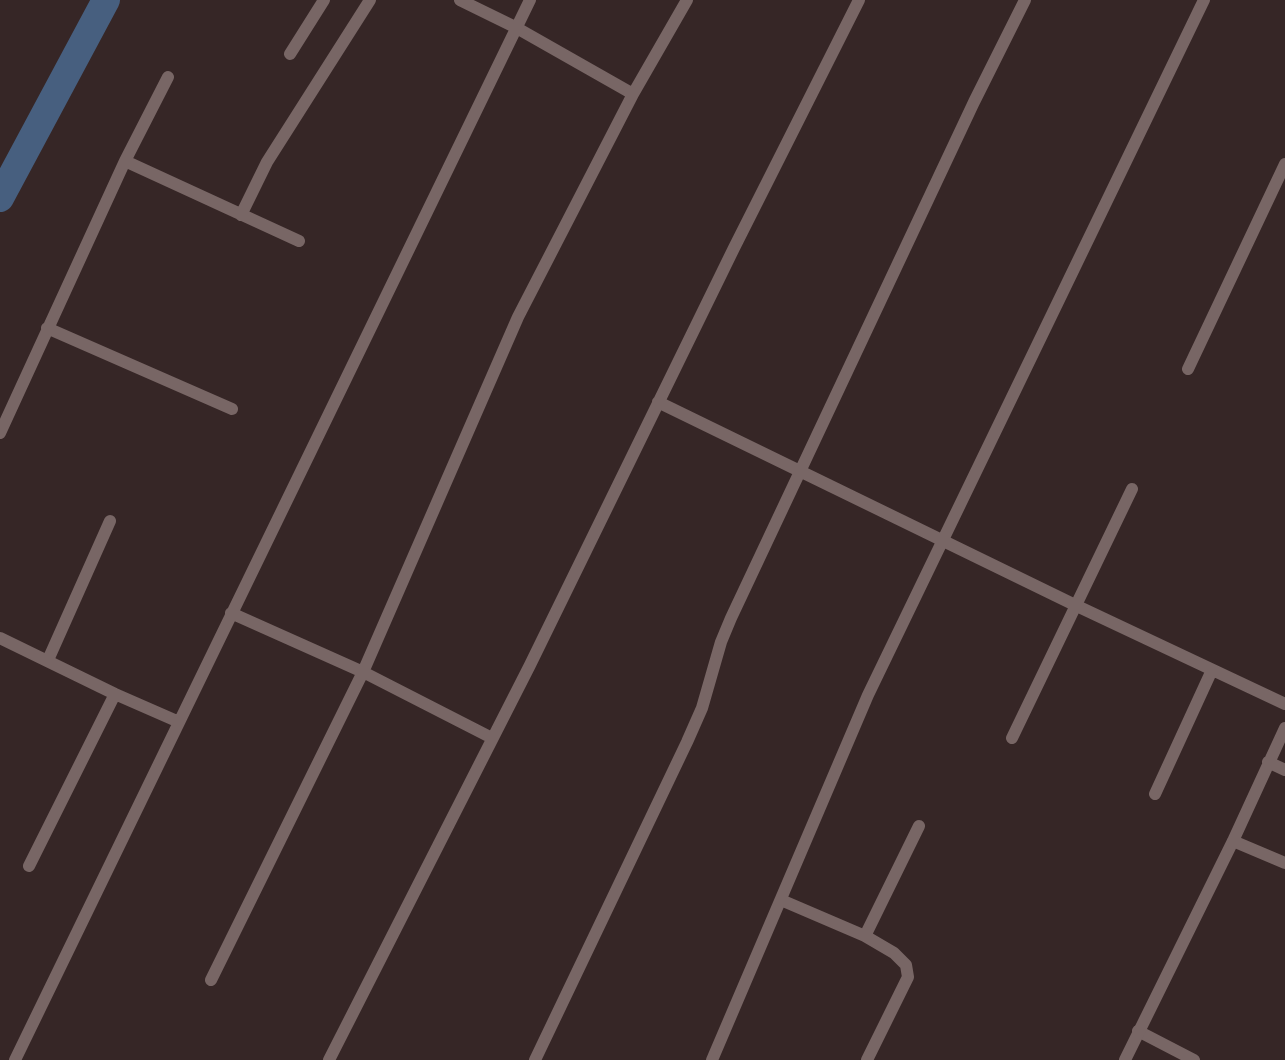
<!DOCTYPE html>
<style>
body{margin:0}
canvas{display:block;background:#362626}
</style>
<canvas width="1285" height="1060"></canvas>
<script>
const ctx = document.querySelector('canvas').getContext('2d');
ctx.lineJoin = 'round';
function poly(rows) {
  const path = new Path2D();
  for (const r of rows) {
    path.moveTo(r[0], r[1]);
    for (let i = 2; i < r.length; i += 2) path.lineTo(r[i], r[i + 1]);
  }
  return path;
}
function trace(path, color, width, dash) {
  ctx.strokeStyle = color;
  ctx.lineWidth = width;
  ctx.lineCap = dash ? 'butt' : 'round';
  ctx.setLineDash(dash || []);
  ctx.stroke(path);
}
trace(poly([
 [0,198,106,0]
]), '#475f7f', 28);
trace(poly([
 [1138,1031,1194,1060]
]), '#786665', 12);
trace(poly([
 [460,0,515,27,633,94],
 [290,54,324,0],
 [125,161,299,241],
 [241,215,267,162,370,0],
 [47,328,232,409],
 [1188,369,1285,164],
 [658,402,1077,606,1285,704],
 [0,433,125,161,168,77],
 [231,613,363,672,492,738],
 [0,638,115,694,179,722],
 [48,660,110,521],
 [1012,738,1132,489],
 [1268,762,1285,770],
 [1155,794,1212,670],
 [1233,841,1285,863],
 [29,866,115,694],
 [781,900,865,936,919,826],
 [865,936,894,953,906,965,908,977,867,1060],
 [211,980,363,672,518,317,633,94,687,0],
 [15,1060,530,0],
 [329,1060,530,665,734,248,859,0],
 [535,1060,687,742,702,708,721,642,731,618,974,102,1025,0],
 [712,1060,868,695,1204,0],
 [1125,1060,1233,841,1285,728]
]), '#786665', 12);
</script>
